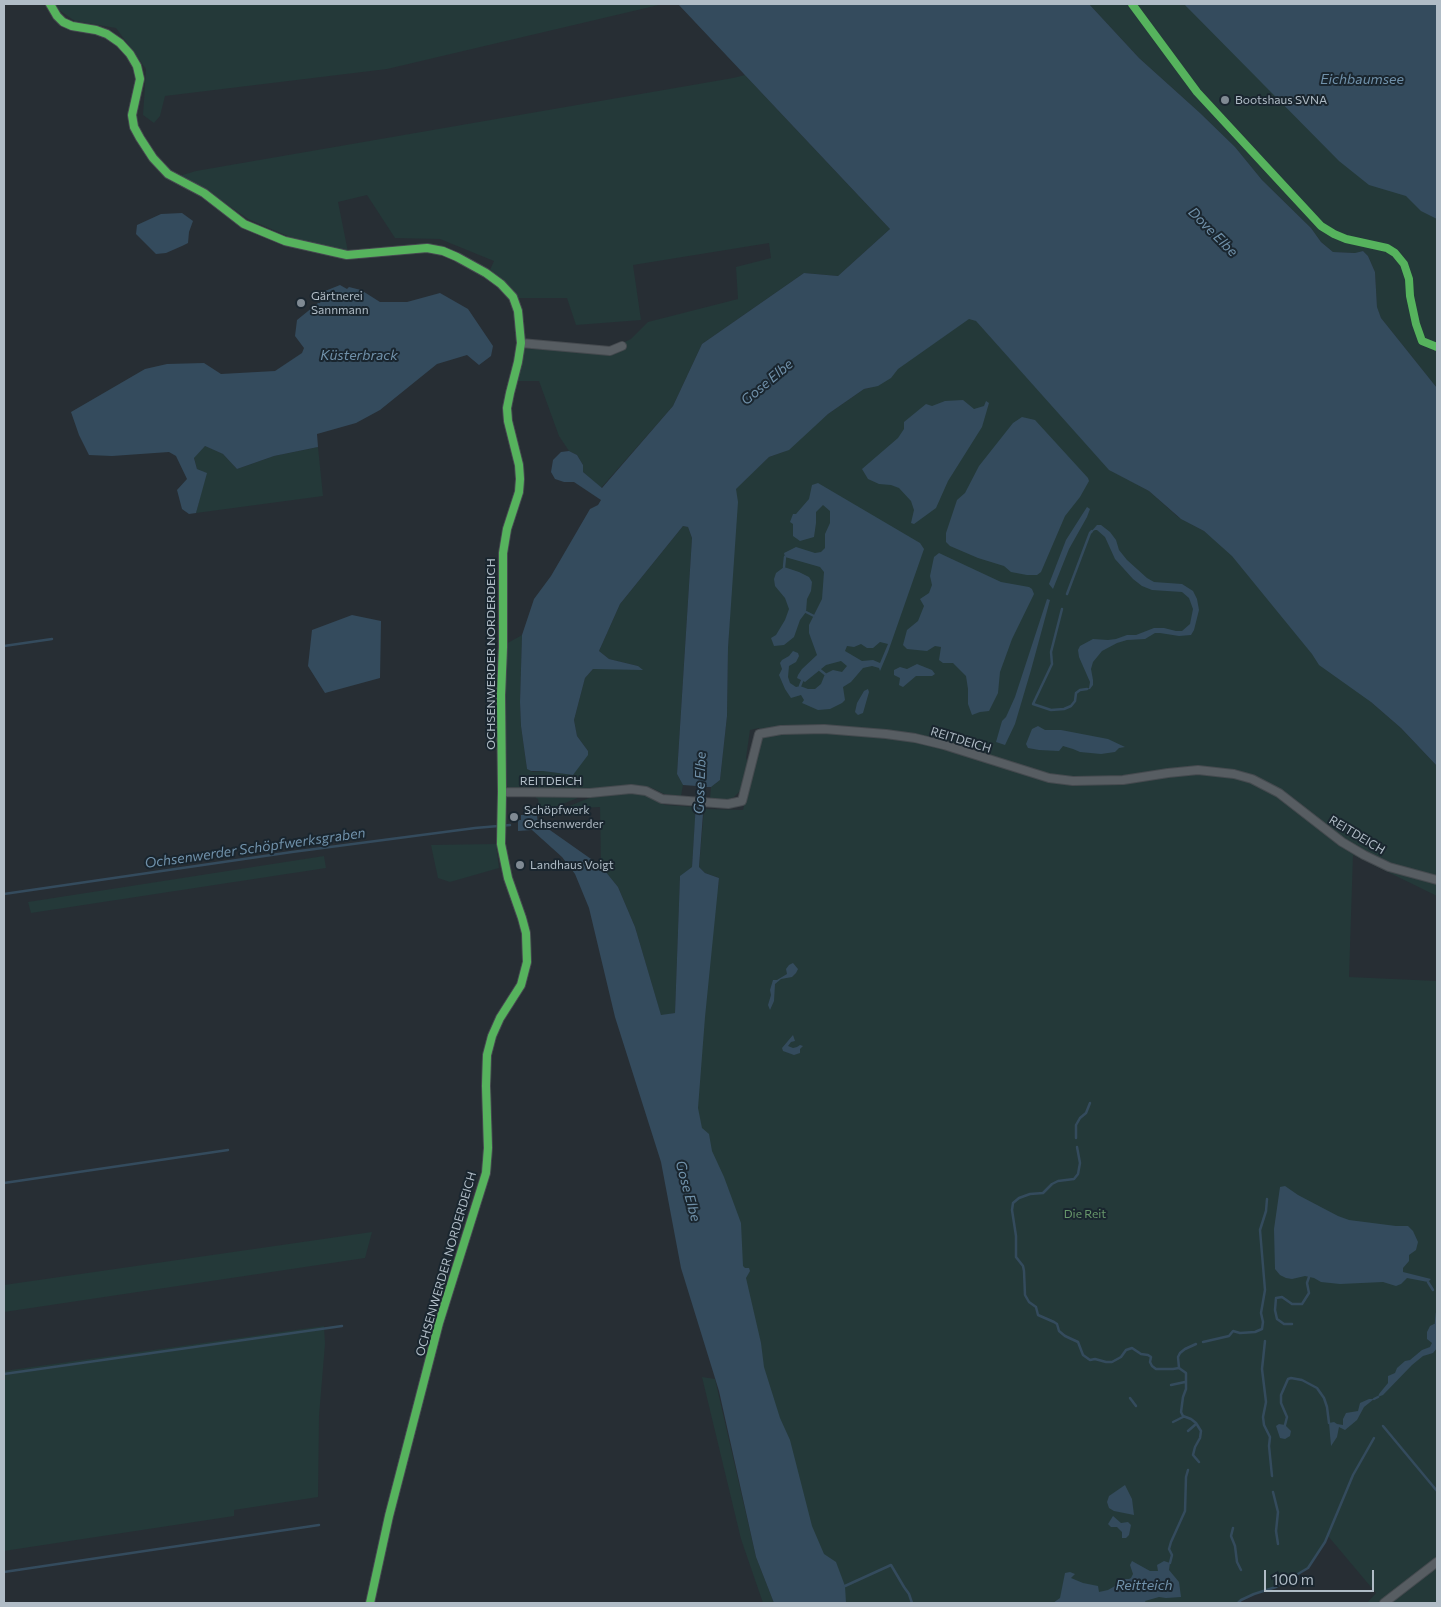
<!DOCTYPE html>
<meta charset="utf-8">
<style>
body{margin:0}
#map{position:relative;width:1441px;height:1607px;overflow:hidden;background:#272e34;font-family:Commissioner,sans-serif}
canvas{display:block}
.frame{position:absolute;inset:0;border:5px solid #b0bcc6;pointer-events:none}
.scale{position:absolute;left:1264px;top:1570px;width:110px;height:22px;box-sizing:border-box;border:2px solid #b0bcc6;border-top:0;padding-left:6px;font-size:15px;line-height:18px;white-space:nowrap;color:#b0bcc6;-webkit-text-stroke:4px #1a262f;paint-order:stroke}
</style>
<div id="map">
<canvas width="1441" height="1607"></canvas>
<div class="frame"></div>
<div class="scale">100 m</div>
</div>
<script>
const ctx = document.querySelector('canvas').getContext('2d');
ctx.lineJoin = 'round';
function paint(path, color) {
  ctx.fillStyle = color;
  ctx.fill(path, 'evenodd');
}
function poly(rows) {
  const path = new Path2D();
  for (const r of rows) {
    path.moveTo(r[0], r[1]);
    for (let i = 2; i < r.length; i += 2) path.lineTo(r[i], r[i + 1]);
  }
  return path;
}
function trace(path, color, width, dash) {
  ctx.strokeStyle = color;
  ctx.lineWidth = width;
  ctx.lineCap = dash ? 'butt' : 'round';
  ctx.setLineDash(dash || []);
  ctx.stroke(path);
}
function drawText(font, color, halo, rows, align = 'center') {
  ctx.font = font + ' Commissioner,sans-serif';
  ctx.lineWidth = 4;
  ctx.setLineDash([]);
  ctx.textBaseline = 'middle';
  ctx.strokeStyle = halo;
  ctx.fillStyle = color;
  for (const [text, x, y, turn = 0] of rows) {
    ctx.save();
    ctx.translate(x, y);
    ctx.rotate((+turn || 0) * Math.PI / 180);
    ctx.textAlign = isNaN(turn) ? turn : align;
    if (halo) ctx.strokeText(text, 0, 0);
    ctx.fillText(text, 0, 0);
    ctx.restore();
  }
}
paint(poly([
 [56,4,663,4,387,69,165,96,160,116,154,123,143,115,146,69,116,28,75,21,59,10],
 [1089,4,1437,4,1437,388,1381,318,1377,308,1375,272,1368,256,1363,251,1356,253,1333,252,1321,242,1311,228,1262,180,1235,147,1200,113,1139,58],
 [745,75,890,229,838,276,804,273,702,344,673,406,601,488,583,472,583,465,577,455,569,451,559,436,539,381,517,381,523,349,608,350,631,339,648,322,738,299,736,267,771,258,769,243,633,265,641,320,576,325,567,298,518,298,490,270,494,261,440,239,395,238,367,195,338,202,348,252,290,237,248,219,212,194,179,176,196,171,733,78],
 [972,316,1110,470,1149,491,1178,517,1204,531,1232,553,1371,702,1401,728,1437,766,1437,896,1353,855,1349,977,1437,981,1437,1557,1380,1603,1367,1603,1376,1593,1328,1536,1308,1568,1276,1587,1254,1594,1241,1600,1238,1603,840,1603,786,1475,695,1113,714,896,718,888,719,878,705,873,699,867,704,809,743,810,761,737,759,728,750,730,746,758,748,763,742,789,734,797,728,800,710,799,711,787,720,780,727,716,728,648,735,489,769,457,783,452,828,414,864,389,870,388],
 [205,446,223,454,237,469,274,456,318,447,323,496,196,513,206,473,197,469,194,457],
 [683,526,688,527,692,538,677,774,683,785,681,796,664,794,652,788,643,786,588,789,510,789,507,786,504,739,506,644,522,635,520,702,521,726,527,769,533,772,543,771,573,775,588,751,577,736,574,720,585,678,593,669,638,666,609,659,599,651,620,604],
 [629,792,647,794,665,805,696,807,692,867,680,877,675,1013,661,1016,635,927,618,887,601,866,600,807,562,809,599,794],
 [536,795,583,796,552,808,540,812,538,799,536,798],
 [496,844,499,868,450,882,438,878,431,845],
 [324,856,326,868,31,913,28,902],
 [372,1232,365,1258,4,1312,4,1285],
 [324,1326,325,1344,319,1416,318,1497,234,1510,234,1516,4,1551,4,1371],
 [702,1377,715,1379,756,1557,774,1603,763,1603,741,1539],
 [1437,1566,1437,1603,1393,1603,1391,1601]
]), '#243939');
paint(poly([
 [678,4,1089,4,1139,58,1200,113,1235,147,1262,180,1311,228,1321,242,1333,252,1355,253,1363,251,1368,256,1375,272,1377,307,1381,318,1437,388,1437,766,1401,728,1371,702,1319,665,1312,654,1232,556,1204,531,1181,519,1149,491,1109,470,976,321,969,319,898,369,891,378,878,386,864,389,828,414,789,450,769,457,736,489,738,502,728,648,727,716,720,780,711,787,705,787,699,867,705,873,719,878,705,1017,698,1108,702,1128,709,1134,712,1151,724,1177,741,1223,743,1266,745,1268,749,1268,750,1271,746,1278,761,1343,764,1367,780,1418,790,1440,812,1526,824,1554,836,1562,845,1586,846,1603,774,1603,756,1557,719,1391,681,1268,661,1162,615,1017,589,908,575,874,562,857,532,830,518,831,518,820,521,820,521,815,537,815,538,825,544,830,547,828,601,866,618,887,635,927,661,1015,675,1013,680,876,692,867,697,786,683,785,677,774,692,538,688,527,683,526,620,604,599,651,609,659,638,666,643,670,593,669,585,678,574,720,577,736,588,751,588,755,573,775,543,771,531,771,527,769,521,726,520,702,522,635,534,599,551,576,590,509,598,505,601,500,574,482,564,482,555,479,551,472,553,460,561,452,569,451,577,455,583,465,583,472,602,488,673,406,702,344,804,273,838,276,890,229],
 [1184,4,1437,4,1437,219,1421,211,1406,196,1369,185,1339,161],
 [182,213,193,221,189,232,188,243,182,246,166,253,156,254,136,234,137,225,161,214],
 [340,285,347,289,349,287,361,290,380,302,407,302,440,293,468,309,493,346,491,356,479,365,467,355,437,364,380,410,356,423,317,434,318,447,274,456,237,469,223,454,205,446,194,458,197,469,207,473,196,513,189,514,182,509,177,490,187,479,176,456,169,452,112,456,89,455,79,435,71,412,145,369,167,364,204,363,221,374,275,371,302,353,304,348,295,336,297,320,318,303,320,303,325,291],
 [963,400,974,409,984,406,986,401,989,403,982,427,948,481,936,508,914,524,911,523,914,510,911,501,899,488,891,485,879,484,868,479,862,469,898,438,904,429,904,422,926,404,932,406,945,401],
 [1022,417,1035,420,1088,478,1089,481,1080,497,1065,516,1041,572,1037,575,1027,575,1011,572,1004,566,978,558,950,546,946,542,946,533,957,500,965,493,979,466,1013,423],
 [818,483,920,543,924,549,888,652,880,671,879,668,872,666,863,668,851,682,843,687,845,700,842,703,830,709,818,710,802,703,804,700,801,695,791,698,785,689,779,675,782,669,780,663,782,660,789,656,793,651,798,653,799,656,796,662,789,666,788,677,790,683,796,687,800,686,808,689,815,689,821,684,825,674,833,670,842,672,847,666,841,661,826,665,805,682,797,678,798,675,802,669,817,655,809,633,809,625,822,599,824,572,820,567,785,557,784,553,796,547,815,553,821,552,825,548,825,534,830,523,830,511,823,505,816,512,816,523,814,537,800,541,793,536,793,524,790,522,793,514,796,514,809,499,812,485],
 [880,642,888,644,880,663,873,660,862,661,845,651,847,646,854,647,861,644,867,648,873,648],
 [1087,507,1090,509,1087,517,1069,549,1053,589,1049,584,1066,540],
 [1097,525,1101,525,1110,532,1116,540,1119,550,1127,560,1147,578,1154,582,1182,584,1193,591,1197,599,1199,610,1194,630,1191,635,1179,636,1160,633,1155,633,1145,639,1127,640,1117,643,1102,651,1093,662,1091,669,1093,680,1093,685,1090,689,1085,690,1089,688,1090,682,1079,657,1078,650,1080,646,1093,639,1108,640,1116,639,1127,635,1136,635,1154,628,1164,628,1176,631,1182,631,1190,624,1193,609,1189,598,1182,592,1152,590,1142,586,1133,579,1115,559,1105,537,1097,530,1095,530,1090,533],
 [939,553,1001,582,1029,587,1032,589,1034,594,1012,639,1000,672,998,693,989,711,980,712,972,715,968,704,968,689,966,676,953,663,943,663,939,660,941,647,935,646,927,651,907,649,903,645,907,630,918,621,924,606,920,599,929,593,932,585,930,576,934,557],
 [784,567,799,572,809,577,812,582,811,591,807,599,806,612,800,620,794,637,784,645,774,646,771,638,776,635,785,620,789,609,785,598,775,586,774,579,776,573],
 [1047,599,1050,600,1031,670,1015,724,1005,745,996,742,1002,721,1006,717,1015,697],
 [352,615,381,621,380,678,325,693,308,666,312,630],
 [917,664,932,670,935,674,932,676,916,676,903,687,899,685,900,678,894,675,894,670,900,667,907,669],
 [868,689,869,692,863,713,858,715,855,712,857,703,864,691],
 [1038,726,1045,730,1061,730,1108,739,1125,747,1119,748,1115,752,1101,754,1080,752,1073,749,1063,746,1059,751,1039,750,1028,748,1026,744,1032,729],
 [793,963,798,969,796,973,792,977,781,979,775,984,774,1001,770,1010,768,1005,771,995,770,990,773,980,777,980,787,974,786,969,789,965],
 [793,1035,795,1041,791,1042,788,1046,793,1048,797,1047,800,1045,803,1046,800,1049,800,1053,794,1055,783,1051,782,1048],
 [1285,1186,1298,1195,1338,1216,1349,1220,1396,1226,1408,1226,1413,1231,1418,1242,1416,1250,1409,1255,1409,1261,1403,1268,1403,1272,1431,1279,1428,1282,1407,1278,1401,1284,1396,1286,1383,1282,1340,1284,1321,1282,1314,1278,1305,1276,1292,1279,1286,1278,1280,1275,1275,1269,1274,1229,1280,1187],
 [1436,1323,1437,1348,1433,1353,1423,1356,1412,1365,1383,1395,1378,1397,1379,1394,1388,1383,1388,1376,1395,1373,1397,1368,1405,1361,1410,1360,1422,1350,1430,1347,1432,1343,1427,1339,1427,1332,1430,1326],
 [1369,1399,1374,1399,1364,1407,1357,1420,1345,1430,1339,1427,1337,1437,1331,1446,1329,1423,1334,1422,1337,1424,1343,1425,1343,1419,1346,1413,1358,1411,1360,1403],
 [1279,1424,1285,1425,1291,1431,1290,1436,1285,1439,1280,1438,1276,1426],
 [1125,1485,1132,1499,1134,1515,1114,1511,1109,1508,1107,1502,1109,1496],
 [1113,1516,1121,1523,1128,1522,1131,1525,1129,1535,1126,1538,1122,1538,1122,1532,1117,1527,1111,1527,1108,1524],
 [1132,1561,1150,1571,1158,1571,1157,1565,1164,1561,1170,1563,1169,1570,1179,1582,1181,1597,1166,1598,1159,1597,1145,1601,1146,1603,1053,1603,1060,1598,1065,1573,1070,1572,1075,1574,1071,1578,1083,1583,1098,1586,1099,1592,1108,1590,1115,1586,1120,1579,1129,1579,1131,1578,1133,1574,1130,1565]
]), '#344b5d');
trace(poly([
 [784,567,785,557],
 [1067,594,1090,533,1092,531],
 [1062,609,1051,652,1052,664,1033,704,1051,710,1064,709,1071,706,1075,701,1076,693,1080,690,1087,689],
 [806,612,814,616],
 [4,646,52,639],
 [820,670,825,674],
 [800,686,802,681],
 [4,894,292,852,475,828,510,825],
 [1076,1138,1076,1125,1080,1118,1086,1113,1090,1103],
 [1077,1147,1080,1163,1078,1174,1074,1179,1058,1181,1052,1184,1043,1193,1030,1194,1019,1198,1013,1203,1012,1210,1016,1236,1016,1257,1023,1266,1024,1271,1025,1295,1029,1302,1036,1307,1038,1315,1054,1322,1057,1324,1059,1331,1065,1336,1078,1342,1083,1355,1090,1360,1095,1359,1106,1362,1112,1362,1121,1357,1126,1350,1132,1348,1141,1354,1148,1355,1151,1357,1150,1362,1152,1366,1156,1369,1173,1369,1179,1368],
 [4,1183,228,1150],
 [1428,1282,1433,1290],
 [1436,1323,1437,1313],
 [1292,1324,1284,1324,1277,1319,1275,1310,1276,1298,1282,1297,1292,1304,1302,1304,1309,1293,1307,1283,1309,1277],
 [1265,1341,1262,1369,1266,1402,1263,1417,1264,1425,1270,1437,1269,1446,1272,1476],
 [1203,1342,1229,1336,1233,1331,1240,1333,1255,1332,1262,1329,1263,1322,1261,1313,1265,1290,1260,1230,1266,1211,1267,1199],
 [1196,1344,1185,1349,1180,1353,1178,1357,1179,1368,1186,1373,1186,1389,1183,1397,1181,1412,1183,1416,1191,1419,1196,1423,1201,1431,1200,1438,1195,1447,1193,1455,1199,1462],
 [4,1374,342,1326],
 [1171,1385,1185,1382],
 [1130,1398,1136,1406],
 [1374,1399,1378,1397],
 [1173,1422,1183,1417],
 [1285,1425,1287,1417,1281,1403,1281,1395,1288,1379,1291,1378,1302,1380,1317,1388,1324,1398,1327,1407,1329,1423],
 [1383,1426,1437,1491],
 [1188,1431,1196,1424],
 [1273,1492,1278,1512,1276,1531,1278,1544],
 [1233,1528,1231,1536,1235,1546,1237,1562,1241,1570],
 [1170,1563,1172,1555,1169,1549,1171,1542,1185,1511,1186,1477,1188,1470],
 [4,1572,319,1525],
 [845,1586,891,1565,904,1587,909,1594,912,1603],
 [1238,1603,1241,1600,1254,1594,1276,1587,1308,1568,1325,1542,1353,1475,1374,1438]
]), '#344b5d', 2.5);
const minor = poly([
 [50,4,57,16,63,22,72,26,96,30,107,34,120,43,130,54,137,66,140,79,132,115,134,127,140,138,153,158,168,174,204,193,244,224,285,241,347,255,427,248,443,251,457,257,486,273,501,284,513,297,518,311,521,343,518,362,510,393,507,408,508,421,519,465,520,479,519,492,507,529,503,553,503,647,501,695,502,792,501,844,508,878,522,918,526,933,527,962,521,985,500,1018,492,1036,487,1055,486,1086,488,1148,486,1173,439,1323,389,1516,370,1603],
 [521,343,610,351,622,346],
 [502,792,590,793,631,789,646,791,662,799,728,804,742,801,759,734,781,730,824,729,886,734,915,738,944,745,1049,778,1073,781,1123,780,1168,773,1198,770,1234,774,1252,779,1279,793,1342,842,1364,855,1389,867,1437,880],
 [1384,1603,1437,1562]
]);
trace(minor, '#454a4f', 10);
trace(minor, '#575d62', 8);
trace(poly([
 [50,4,57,16,63,22,72,26,96,30,107,34,120,43,130,54,137,66,140,79,132,115,134,127,140,138,153,158,168,174,204,193,244,224,285,241,347,255,427,248,443,251,457,257,486,273,501,284,513,297,518,311,521,343,518,362,510,393,507,408,508,421,519,465,520,479,519,492,507,529,503,553,503,647,501,695,502,792,501,844,508,878,522,918,526,933,527,962,521,985,500,1018,492,1036,487,1055,486,1086,488,1148,486,1173,439,1323,389,1516,370,1603],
 [1132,4,1197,92,1321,226,1334,234,1346,239,1387,248,1395,253,1404,264,1409,279,1410,296,1416,324,1422,341,1437,347]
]), '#56b35d', 8);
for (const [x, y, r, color] of [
 [1225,100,5,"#808a93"],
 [301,303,5,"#808a93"],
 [514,817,5,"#808a93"],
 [520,865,5,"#808a93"]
]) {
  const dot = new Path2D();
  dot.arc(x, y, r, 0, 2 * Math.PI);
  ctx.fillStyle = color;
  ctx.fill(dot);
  trace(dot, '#1a262f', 2);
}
drawText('12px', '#b0bcc6', '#1a262f', [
 ["Bootshaus SVNA",1235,100],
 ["Gärtnerei",311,296],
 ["Sannmann",311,310],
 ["Schöpfwerk",524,810],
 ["Ochsenwerder",524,824],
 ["Landhaus Voigt",530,865]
], 'left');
drawText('12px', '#b0bcc6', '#1a262f', [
 ["OCHSENWERDER NORDERDEICH",491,654,-90],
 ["REITDEICH",961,740,17],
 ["REITDEICH",551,781],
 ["REITDEICH",1357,835,31],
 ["OCHSENWERDER NORDERDEICH",446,1264,-74]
]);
drawText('12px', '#67976b', '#1a262f', [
 ["Die Reit",1085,1214]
]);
drawText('italic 14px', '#7091aa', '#1a262f', [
 ["Eichbaumsee",1362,79],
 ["Dove Elbe",1213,232,45],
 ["Küsterbrack",359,355],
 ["Gose Elbe",767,382,-40],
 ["Gose Elbe",700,783,-88],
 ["Ochsenwerder Schöpfwerksgraben",255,848,-8],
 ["Gose Elbe",688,1191,75],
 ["Reitteich",1144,1585]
]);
</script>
